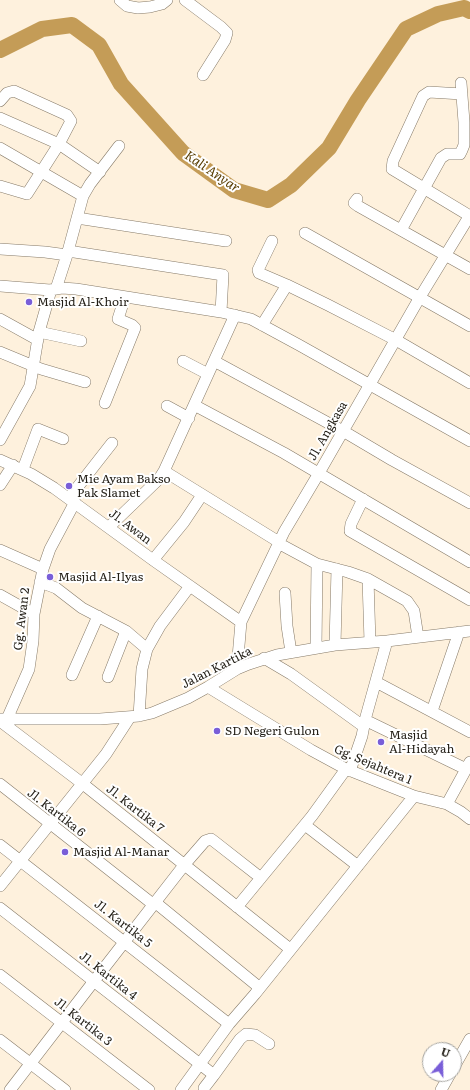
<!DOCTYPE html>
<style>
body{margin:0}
#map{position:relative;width:470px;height:1090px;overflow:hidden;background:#fef1dd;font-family:Literata,serif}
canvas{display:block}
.north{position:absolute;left:422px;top:1042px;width:40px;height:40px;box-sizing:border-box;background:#fff;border:1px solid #a6a5a1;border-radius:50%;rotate:20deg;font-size:11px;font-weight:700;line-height:16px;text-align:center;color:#211d15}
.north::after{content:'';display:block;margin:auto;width:14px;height:18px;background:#795ed8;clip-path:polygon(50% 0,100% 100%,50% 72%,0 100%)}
</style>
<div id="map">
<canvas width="470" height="1090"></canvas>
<div class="north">U</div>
</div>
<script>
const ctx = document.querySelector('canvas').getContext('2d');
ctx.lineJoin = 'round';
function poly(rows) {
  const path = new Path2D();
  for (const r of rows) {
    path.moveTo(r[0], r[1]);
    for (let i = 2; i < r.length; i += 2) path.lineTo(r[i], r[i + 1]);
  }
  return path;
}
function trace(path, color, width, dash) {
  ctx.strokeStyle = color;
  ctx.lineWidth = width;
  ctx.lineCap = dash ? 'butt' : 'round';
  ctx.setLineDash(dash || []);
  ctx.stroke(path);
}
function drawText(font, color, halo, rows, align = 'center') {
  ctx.font = font + ' Literata,serif';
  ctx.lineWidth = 4;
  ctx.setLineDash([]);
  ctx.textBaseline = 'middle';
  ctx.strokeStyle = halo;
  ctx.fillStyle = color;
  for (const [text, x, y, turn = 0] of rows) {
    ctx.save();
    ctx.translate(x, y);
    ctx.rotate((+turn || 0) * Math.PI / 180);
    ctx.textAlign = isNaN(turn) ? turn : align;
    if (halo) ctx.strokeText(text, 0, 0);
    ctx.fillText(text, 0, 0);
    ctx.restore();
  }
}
trace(poly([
 [0,50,42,29,72,25,99,45,121,84,183,153,234,190,268,200,291,185,329,148,358,100,406,29,438,14,464,8,470,11]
]), '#c49c57', 16);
const minor = poly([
 [120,0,127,6,138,8,150,7,162,4,167,0],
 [185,0,221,27,227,33,225,40,203,75],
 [462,94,429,92,423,96,393,161,392,169,470,216],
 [0,101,7,93,14,91,67,115,71,121,59,144,27,194,0,186],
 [0,118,59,144,100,172],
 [0,148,83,196],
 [357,199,354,203,358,206,470,269],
 [77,218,226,241],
 [401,230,441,158,447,154,460,154,462,150,464,145,464,122,461,83],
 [305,233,470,326],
 [272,241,258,270,259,273,287,285],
 [0,249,45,252,67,255],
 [68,251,223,275,221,312],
 [0,286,50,290,62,288,76,289,221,312,251,319,299,345,470,441],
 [56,289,67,255,83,196,90,184,119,146],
 [0,319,38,340],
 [262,325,287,285,328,305,396,340,470,383],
 [39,332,81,341],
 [0,352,41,369,85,382],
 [183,361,208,374],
 [214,361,343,431,392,460,470,503],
 [105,403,135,328,132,325,118,319,125,297],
 [194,405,284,453,470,562],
 [167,406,189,418],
 [0,440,30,386,39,332,51,290],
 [0,460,31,474,54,488,153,560,241,622],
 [23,469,38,429,63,439],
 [164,471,279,542],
 [0,485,13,465],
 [69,498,112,443],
 [363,499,351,524,350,531,470,600],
 [109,527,159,479,164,471,235,315],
 [278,543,317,564,348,572,368,579,407,601,414,611,418,637],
 [0,550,43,569],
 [153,560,184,522,202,495],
 [368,579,370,642],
 [40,582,56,588,82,608,126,631,147,649],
 [285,593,287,626,291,652],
 [0,595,34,614],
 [335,645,337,569],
 [316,648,317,564],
 [264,658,291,674,363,726],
 [237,669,241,622,284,532,319,473,420,297,470,215],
 [72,675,98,616],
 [108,677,126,631],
 [376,682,470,732],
 [208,687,311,750,346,769,414,796,447,804,461,812,470,819],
 [432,711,459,632],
 [139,716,142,669,147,649,160,626,190,586],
 [0,719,100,719,139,716,152,713,188,698,208,687,237,669,249,664,277,655,335,645,387,641,470,631],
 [7,719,29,669,33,641,34,614,43,569,50,549,75,502],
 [365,720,466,769],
 [0,721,83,784,290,949],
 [350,771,362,736,365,720,387,641],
 [0,784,154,905],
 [447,804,470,762],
 [305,825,358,866],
 [0,845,229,1024],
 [0,886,106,754,130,717],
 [156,903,260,988],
 [237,907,312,816,346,769],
 [0,908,214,1075,240,1039,246,1034,255,1035,269,1044],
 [0,975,149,1090],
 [0,1040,65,1090],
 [454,1067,470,1039],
 [204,1088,214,1075],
 [10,1090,94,981,185,864,205,841,211,839,215,842,261,878],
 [181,1090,229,1024,255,994,414,796],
 [441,1090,450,1074]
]);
trace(minor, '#867a68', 12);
trace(minor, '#fff', 11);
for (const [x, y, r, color] of [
 [29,302,4,"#795ed8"],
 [69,486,4,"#795ed8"],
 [50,577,4,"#795ed8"],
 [217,731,4,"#795ed8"],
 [381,742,4,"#795ed8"],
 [65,852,4,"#795ed8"]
]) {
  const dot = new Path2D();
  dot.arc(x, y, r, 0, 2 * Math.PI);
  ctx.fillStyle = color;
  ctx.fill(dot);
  trace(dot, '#fff', 1.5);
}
drawText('12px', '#211d15', '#fff', [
 ["Masjid Al-Khoir",37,302],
 ["Mie Ayam Bakso",77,479],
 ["Pak Slamet",77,493],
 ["Masjid Al-Ilyas",58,577],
 ["SD Negeri Gulon",225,731],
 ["Masjid",389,735],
 ["Al-Hidayah",389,749],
 ["Masjid Al-Manar",73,852]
], 'left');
drawText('12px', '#211d15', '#fff', [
 ["Jl. Angkasa",328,431,-60],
 ["Jl. Awan",130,527,37],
 ["Gg. Awan 2",22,619,-83],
 ["Jalan Kartika",217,668,-27],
 ["Gg. Sejahtera 1",373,765,23],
 ["Jl. Kartika 7",135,809,38],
 ["Jl. Kartika 6",56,813,38],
 ["Jl. Kartika 5",123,924,38],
 ["Jl. Kartika 4",108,976,38],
 ["Jl. Kartika 3",83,1022,38]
]);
drawText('italic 13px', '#573c01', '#fff', [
 ["Kali Anyar",212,172,34]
]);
</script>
